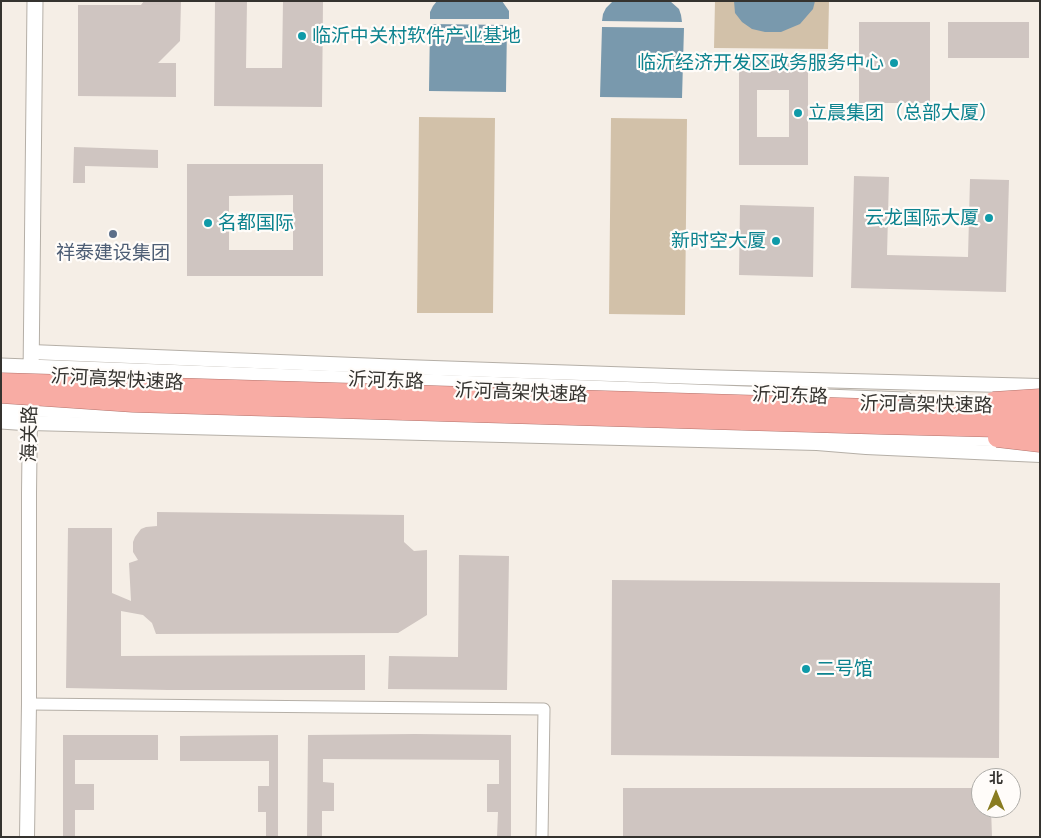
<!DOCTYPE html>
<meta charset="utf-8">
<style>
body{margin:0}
#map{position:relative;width:1041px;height:838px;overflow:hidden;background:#f5eee6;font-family:Figtree,"Noto Sans SC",sans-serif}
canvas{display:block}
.frame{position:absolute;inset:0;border:2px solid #35332f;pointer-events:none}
.north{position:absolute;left:971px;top:768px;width:50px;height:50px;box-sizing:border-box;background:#fffcf9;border:1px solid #aeaca8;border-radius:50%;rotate:0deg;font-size:14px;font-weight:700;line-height:20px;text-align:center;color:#35332f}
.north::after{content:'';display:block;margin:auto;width:18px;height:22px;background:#897c21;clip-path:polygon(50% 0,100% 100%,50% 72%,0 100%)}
</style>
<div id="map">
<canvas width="1041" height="838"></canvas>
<div class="frame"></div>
<div class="north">北</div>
</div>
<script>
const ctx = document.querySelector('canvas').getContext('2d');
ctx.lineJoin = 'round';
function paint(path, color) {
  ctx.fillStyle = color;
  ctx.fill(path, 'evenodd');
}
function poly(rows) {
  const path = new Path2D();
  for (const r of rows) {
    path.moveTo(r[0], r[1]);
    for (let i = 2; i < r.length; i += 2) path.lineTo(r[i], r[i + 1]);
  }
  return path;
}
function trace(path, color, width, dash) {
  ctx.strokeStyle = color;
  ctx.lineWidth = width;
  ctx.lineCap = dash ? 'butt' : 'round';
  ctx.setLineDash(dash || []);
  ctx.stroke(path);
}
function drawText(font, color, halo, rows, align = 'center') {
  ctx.font = font + ' Figtree,"Noto Sans SC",sans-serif';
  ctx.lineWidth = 4.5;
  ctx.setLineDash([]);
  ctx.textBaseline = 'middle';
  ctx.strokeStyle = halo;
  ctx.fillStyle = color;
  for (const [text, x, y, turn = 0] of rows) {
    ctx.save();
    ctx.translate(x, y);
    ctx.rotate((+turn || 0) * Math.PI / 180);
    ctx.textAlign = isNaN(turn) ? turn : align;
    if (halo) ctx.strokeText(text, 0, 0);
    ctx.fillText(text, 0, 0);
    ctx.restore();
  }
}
paint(poly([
 [715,1,829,1,828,49,714,48],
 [419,117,495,118,493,313,417,313],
 [611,118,687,119,685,315,609,314]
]), '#d2c1a9');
paint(poly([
 [437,1,502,1,509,11,509,19,430,19,430,12,433,6],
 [613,1,670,1,679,9,681,15,682,22,602,21,603,14,606,8],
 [734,1,815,1,813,9,800,24,781,32,765,32,752,29,742,22,735,13],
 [430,24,507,25,506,92,429,91],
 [602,27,684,28,682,98,600,97]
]), '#7999ad');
paint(poly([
 [144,1,181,1,180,41,158,63,176,63,176,97,78,96,78,5,141,5],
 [215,1,247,1,246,68,282,68,283,1,323,1,322,107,214,106],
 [859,22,930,22,930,103,859,103],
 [948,22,1029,22,1029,58,948,58],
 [739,60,808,60,808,165,739,165],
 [757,90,789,90,789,137,757,137],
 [74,147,158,150,158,168,85,166,85,183,73,183],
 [187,164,323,164,323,276,187,276],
 [293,195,293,250,229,250,229,196],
 [854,176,889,177,887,255,968,257,970,179,1009,180,1006,292,851,288],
 [740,205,814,207,813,277,739,275],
 [157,512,404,515,404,542,414,551,427,550,427,615,398,633,156,634,152,623,143,615,121,611,121,656,365,655,365,690,168,690,66,688,68,528,112,528,112,593,131,601,129,563,138,560,133,552,133,542,135,537,141,529,146,527,157,526],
 [459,555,509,556,507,690,388,689,389,656,458,657],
 [612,580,1000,583,999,758,611,755],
 [415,734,511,735,511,837,497,837,498,812,487,812,487,784,499,784,499,760,323,759,323,782,334,783,334,811,322,811,322,837,307,837,308,735],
 [63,735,158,735,158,760,75,760,75,784,94,784,94,810,75,810,75,837,63,837],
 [278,735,278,837,266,837,266,812,258,812,258,786,269,786,269,761,180,761,180,736],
 [623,788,981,788,981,808,991,808,992,837,623,837]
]), '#cfc5c1');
const minor = poly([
 [29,704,544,709,542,837]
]);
const tertiary = poly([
 [31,352,404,367,699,377,1040,386],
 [30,423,817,443,866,447,1040,455],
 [27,837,29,704,29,493,30,414]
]);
const secondary = poly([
 [1,366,906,400],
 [31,377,35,1],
 [1,408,1008,439],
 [1,421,30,423]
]);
trace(minor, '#b5afa7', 13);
trace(tertiary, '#b5afa7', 16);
trace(secondary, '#b5afa7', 17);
trace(minor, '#fff', 11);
trace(tertiary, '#fff', 14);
trace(secondary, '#fff', 15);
const trunkBridge = poly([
 [1,382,1040,413],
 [1,394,133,403,878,425,1040,429],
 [993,401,1040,398],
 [997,438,1040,443]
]);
trace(trunkBridge, '#b3746d', 19, []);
trace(trunkBridge, '#f8aca4', 18);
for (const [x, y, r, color] of [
 [302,36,5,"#0f9aa8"],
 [894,63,5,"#0f9aa8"],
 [798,113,5,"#0f9aa8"],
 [989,218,5,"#0f9aa8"],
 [208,223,5,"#0f9aa8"],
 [113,234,5,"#5c6f8a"],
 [776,241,5,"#0f9aa8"],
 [806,669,5,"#0f9aa8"]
]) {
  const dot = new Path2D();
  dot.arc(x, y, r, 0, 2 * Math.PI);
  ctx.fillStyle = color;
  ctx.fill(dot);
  trace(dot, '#fffcf9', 2);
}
drawText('19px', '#0d838f', '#fffcf9', [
 ["临沂中关村软件产业基地",312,36],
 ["临沂经济开发区政务服务中心",884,63,"right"],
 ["立晨集团（总部大厦）",808,113],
 ["云龙国际大厦",979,218,"right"],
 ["名都国际",218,223],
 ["新时空大厦",766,241,"right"],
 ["二号馆",816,669]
], 'left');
drawText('19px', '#4e5e75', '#fffcf9', [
 ["祥泰建设集团",113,253]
]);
drawText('19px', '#35332f', '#fffcf9', [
 ["沂河高架快速路",117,380,3],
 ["沂河东路",386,381,2],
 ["沂河高架快速路",521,393,2],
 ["沂河东路",790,396,2],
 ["沂河高架快速路",926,405,1],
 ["海关路",30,434,-89]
]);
</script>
